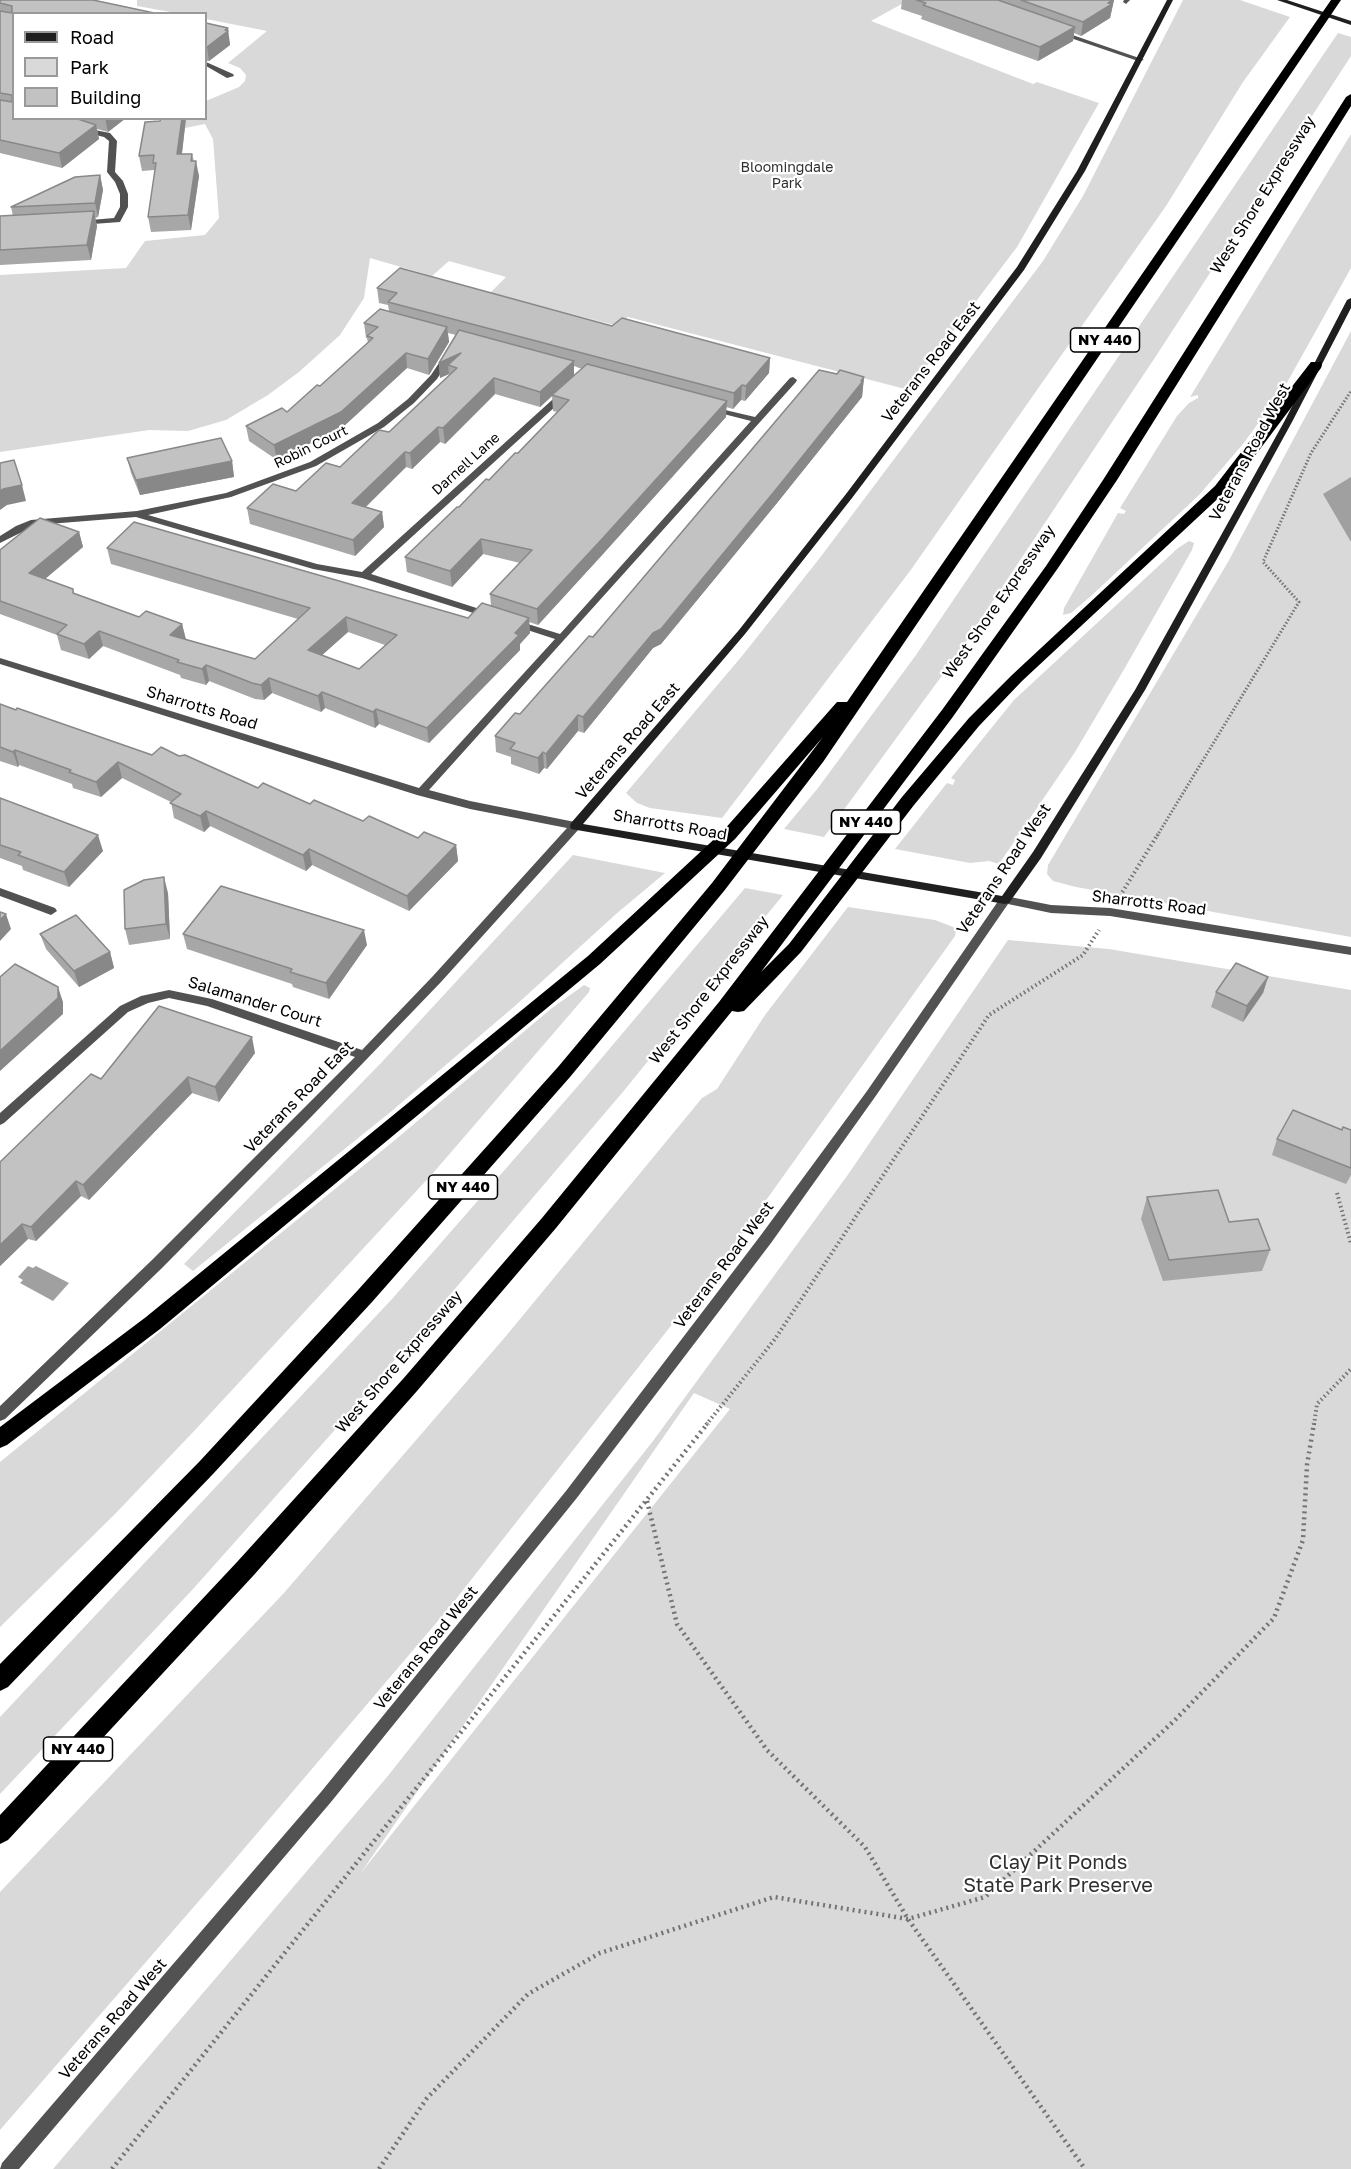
<!DOCTYPE html>
<style>
body{margin:0}
#map{position:relative;width:1351px;height:2169px;overflow:hidden;background:#fff;font-family:"Golos Text",sans-serif}
canvas{display:block}
.legend{position:absolute;left:12px;top:12px;width:195px;height:108px;box-sizing:border-box;background:#fff;border:2px solid #999;margin:0;padding:8px 10px;list-style:none;font-size:18px;color:#000}
.legend li{display:flex;align-items:center;gap:12px;height:30px}
.legend b{width:30px;border:2px solid #999}
</style>
<div id="map">
<canvas width="1351" height="2169"></canvas>
<ul class="legend">
<li><b style="height:8px;background:#1f1f1f"></b>Road</li>
<li><b style="height:16px;background:#d9d9d9"></b>Park</li>
<li><b style="height:16px;background:#c2c2c2"></b>Building</li>
</ul>
</div>
<script>
const ctx = document.querySelector('canvas').getContext('2d');
ctx.lineJoin = 'round';
function paint(path, color) {
  ctx.fillStyle = color;
  ctx.fill(path, 'evenodd');
}
function poly(rows) {
  const path = new Path2D();
  for (const r of rows) {
    path.moveTo(r[0], r[1]);
    for (let i = 2; i < r.length; i += 2) path.lineTo(r[i], r[i + 1]);
  }
  return path;
}
function trace(path, color, width, dash) {
  ctx.strokeStyle = color;
  ctx.lineWidth = width;
  ctx.lineCap = dash ? 'butt' : 'round';
  ctx.setLineDash(dash || []);
  ctx.stroke(path);
}
function drawText(font, color, halo, rows, align = 'center') {
  ctx.font = font + ' "Golos Text",sans-serif';
  ctx.lineWidth = 4.5;
  ctx.setLineDash([]);
  ctx.textBaseline = 'middle';
  ctx.strokeStyle = halo;
  ctx.fillStyle = color;
  for (const [text, x, y, turn = 0] of rows) {
    ctx.save();
    ctx.translate(x, y);
    ctx.rotate((+turn || 0) * Math.PI / 180);
    ctx.textAlign = isNaN(turn) ? turn : align;
    if (halo) ctx.strokeText(text, 0, 0);
    ctx.fillText(text, 0, 0);
    ctx.restore();
  }
}
paint(poly([
 [137,0,909,0,871,21,1033,84,1037,82,1099,103,1017,247,909,390,628,317,618,326,490,293,506,277,449,261,432,276,370,258,364,298,340,335,299,372,268,395,226,420,188,431,149,430,0,452,0,275,126,268,145,241,205,235,219,218,213,139,205,124,185,128,178,119,206,118,206,101,239,87,245,81,246,75,240,68,228,63,267,31,206,19,206,14,176,13,137,6],
 [1183,0,1240,0,1290,17,1243,82,1166,206,910,571,722,818,650,808,637,803,626,793,742,656,819,559,1043,261,1083,196],
 [1338,33,1351,37,1351,56,1156,356,957,655,824,837,784,829,818,788,916,655],
 [1351,134,1351,268,1284,388,1243,444,1199,495,1091,596,1071,613,1063,615,1064,608,1118,513,1124,514,1126,511,1120,508,1177,416,1189,403,1198,398,1198,395,1190,397],
 [1351,331,1351,937,1076,887,1053,881,1047,874,1048,865,1228,562],
 [1189,541,1194,543,1192,550,1126,666,1075,752,999,864,989,861,970,863,895,849,947,783,953,785,955,780,951,778,1014,700,1178,548],
 [573,855,665,873,616,914,516,1005,393,1110,193,1271,184,1264,381,1063],
 [745,888,783,895,622,1093,333,1432,193,1589,0,1794,0,1717,392,1299,584,1079],
 [848,907,935,920,953,927,956,930,955,936,729,1252,507,1534,449,1608,231,1864,0,2130,0,1892,283,1594,506,1336,702,1098,717,1089,765,1015],
 [1008,940,1109,949,1351,990,1351,2169,53,2169,387,1777,653,1441,847,1176],
 [694,1393,730,1409,360,1874],
 [584,985,590,988,589,992,434,1172,196,1429,114,1515,0,1627,0,1462,395,1140,552,1008]
]), '#d9d9d9');
paint(poly([
 [1351,477,1351,542,1323,494],
 [28,1266,33,1268,36,1266,69,1283,53,1301,20,1283,23,1280,18,1277]
]), '#a0a0a0');
trace(poly([
 [1157,836,1299,602,1263,562,1311,453,1351,391]
]), '#747474', 3, [1.5, 2]);
trace(poly([
 [1120,896,1158,834],
 [1337,1193,1351,1244],
 [706,1425,775,1339,989,1015,1083,955,1099,930],
 [1314,1425,1317,1404,1351,1369]
]), '#747474', 4, [1.5, 3]);
trace(poly([
 [647,1501,677,1624,767,1750,865,1847,908,1919,1085,2169],
 [112,2169,708,1423],
 [379,2169,427,2098,528,1994,600,1953,774,1897,908,1919,985,1897,1175,1720,1274,1618,1303,1540,1307,1465,1314,1423]
]), '#747474', 4.5, [2, 4]);
paint(poly([
 [1124,0,1130,0,1126,4,1123,2,1124,0]
]), '#525252');
paint(poly([
 [1058,30,1142,59,1144,60,1138,61,1056,33,1055,32,1058,30],
 [206,62,233,74,234,76,227,78,206,66,206,62],
 [79,127,110,133,117,141,115,172,123,181,128,194,128,207,120,222,79,225,75,223,79,221,114,218,120,207,120,194,115,182,107,172,109,141,104,137,79,131,79,127],
 [445,354,452,356,437,379,414,403,384,427,316,466,231,497,148,515,317,564,362,572,562,391,568,391,568,395,371,574,492,613,492,617,486,617,362,578,313,569,136,517,36,525,0,543,0,536,16,526,31,520,137,511,226,493,310,462,378,423,408,399,431,375,445,354],
 [793,377,797,380,796,382,429,790,470,801,575,822,580,826,579,829,441,982,311,1117,162,1268,5,1419,0,1421,0,1406,152,1260,355,1057,207,1006,169,998,148,1003,128,1012,4,1123,0,1125,0,1113,120,1006,141,996,169,990,212,999,362,1050,433,976,567,828,470,809,417,795,0,664,0,658,419,788,555,639,512,625,512,621,518,621,560,634,751,421,708,410,708,406,755,417,790,378,793,377],
 [0,888,55,908,57,911,51,915,0,896,0,888],
 [1005,896,1051,905,1110,908,1351,947,1351,955,1110,916,1051,913,1008,904,875,1097,771,1243,576,1499,331,1802,19,2169,0,2169,2,2163,321,1792,566,1491,761,1235,867,1091,1001,897,1005,896]
]), '#525252');
paint(poly([
 [1167,0,1173,0,1085,171,1024,270,852,498,745,634,583,824,1002,896,1033,852,1135,690,1284,422,1347,300,1351,298,1351,308,1292,422,1145,690,1041,858,1009,903,1005,904,571,829,570,826,571,823,739,630,846,494,1017,267,1077,171,1167,0],
 [1277,0,1287,0,1351,21,1351,25,1277,0]
]), '#1f1f1f');
paint(poly([
 [1331,0,1341,0,823,762,724,891,570,1077,372,1302,213,1474,8,1687,0,1691,0,1664,199,1462,358,1290,558,1067,712,883,823,737,735,839,600,964,160,1329,7,1445,0,1448,0,1427,146,1317,588,956,723,831,837,702,847,702,1331,0],
 [1351,94,1351,106,1117,480,1058,568,952,718,761,972,789,944,902,797,969,718,1012,675,1215,486,1311,362,1321,362,1322,365,1321,368,1251,461,1225,492,1022,681,979,726,914,805,801,952,744,1011,738,1012,732,1011,556,1228,417,1391,253,1576,8,1840,0,1844,0,1815,237,1562,403,1379,542,1218,719,1002,942,710,1046,566,1103,480,1346,97,1351,94]
]), '#000');
paint(poly([
 [93,0,14,14,14,118,126,118,108,132,97,129,99,139,62,168,0,153,0,1],
 [902,0,1114,0,1110,18,1081,36,1074,33,1073,41,1038,61,921,19,922,16,901,9],
 [206,23,230,42,230,45,209,61,206,61],
 [186,118,182,154,192,154,194,161,199,176,191,230,151,232,148,217,155,171,154,170,142,171,139,156,160,121],
 [100,175,103,190,98,217,95,218,97,226,91,260,0,265,0,216,13,216,11,207],
 [377,288,612,326,770,358,769,373,745,401,741,400,733,409,726,407,726,417,603,554,538,625,529,622,530,633,520,644,520,650,429,743,379,724,375,728,325,708,321,712,272,693,264,700,255,699,209,681,206,685,181,678,180,675,103,646,89,659,61,650,57,635,0,614,0,550,79,532,83,547,45,579,73,589,74,594,139,617,182,624,186,640,255,659,298,619,111,564,107,548,468,618,491,606,490,594,520,563,483,554,452,587,407,572,405,557,489,480,518,453,557,412,553,411,552,396,540,407,495,394,445,444,440,442,412,469,406,467,366,507,382,512,384,527,355,556,250,524,247,508,296,491,340,467,389,432,449,375,449,374,440,378,439,363,456,335,448,333,449,342,429,375,407,368,343,427,277,460,249,441,246,426,287,412,320,386,368,343,367,338,366,338,364,323,389,311,388,305,379,303],
 [574,366,582,369,574,376],
 [348,632,385,645,359,669,322,655],
 [837,374,864,377,862,397,777,503,661,644,653,648,584,733,578,731,547,769,544,768,539,774,511,764,511,757,496,752,495,736,520,714],
 [127,458,232,461,234,477,140,495,131,473],
 [0,704,152,755,179,756,258,788,363,821,418,838,456,845,458,861,409,911,312,865,306,871,210,826,204,832,174,818,171,802,122,778,101,797,73,788,72,784,19,765,18,767,0,761],
 [0,798,103,851,69,887,23,870,22,866,0,858],
 [168,893,170,939,129,945,125,929],
 [40,934,110,952,114,968,79,987,46,949],
 [183,934,367,945,329,999,293,987,292,984,187,949],
 [1268,977,1263,993,1243,1022,1211,1007,1216,992],
 [255,1053,219,1102,192,1093,89,1200,81,1196,36,1241,28,1239,0,1266,0,1162,101,1079],
 [1342,1130,1351,1130,1351,1175,1346,1184,1272,1155,1277,1139],
 [1147,1197,1229,1222,1270,1250,1262,1271,1163,1281,1141,1219]
]), '#a7a7a7');
paint(poly([
 [1113,0,1114,0,1110,18,1081,36,1083,22],
 [1075,27,1073,41,1038,61,1040,47],
 [228,28,230,45,209,61,207,47],
 [105,118,126,118,108,132],
 [182,118,186,118,180,169,177,154],
 [96,125,99,139,62,168,59,153],
 [196,161,199,176,191,230,188,215],
 [100,175,103,190,98,217,95,203],
 [94,211,97,226,91,260,87,245],
 [447,327,449,342,429,375,428,359],
 [406,353,407,368,343,427,277,460,274,445],
 [461,353,448,365,449,374,440,378,439,363],
 [770,358,769,373,745,401,746,386],
 [574,361,574,376,540,407,540,392],
 [864,377,862,397,777,503,661,644,653,648,584,733,583,717],
 [494,378,495,394,445,444,443,428],
 [742,385,741,400,733,409,734,393],
 [727,401,726,417,603,554,538,625,537,609],
 [438,427,440,442,412,469,410,453],
 [405,452,406,467,354,518,352,503],
 [232,461,234,477,140,495,136,480],
 [22,485,26,501,7,505,0,510,0,491,3,489],
 [382,512,384,527,355,556,353,540],
 [79,532,83,547,33,589,29,573],
 [481,539,483,554,452,587,450,571],
 [346,617,348,632,311,665,308,650],
 [529,618,530,633,520,644,520,650,429,743,427,728],
 [182,624,186,640,170,635],
 [99,631,103,646,89,659,84,644],
 [206,665,209,681,206,685,202,669],
 [269,678,272,693,264,700,261,685],
 [322,692,325,708,321,712,318,696],
 [376,709,379,724,375,728,373,712],
 [578,715,578,731,547,769,546,754],
 [15,750,19,765,18,767,13,752],
 [543,752,544,768,539,774,538,758],
 [118,762,122,778,101,797,96,782],
 [206,811,210,826,204,832,200,816],
 [98,835,103,851,69,887,64,872],
 [456,845,458,861,409,911,407,896],
 [309,849,312,865,306,871,303,855],
 [164,877,168,893,170,939,166,924],
 [6,914,11,929,0,941,0,920],
 [364,930,367,945,329,999,326,983],
 [110,952,114,968,79,987,74,971],
 [1268,977,1263,993,1243,1022,1247,1006],
 [58,987,63,1002,63,1014,0,1071,0,1051],
 [252,1037,255,1053,219,1102,215,1087],
 [188,1077,192,1093,89,1200,83,1185],
 [76,1181,81,1196,36,1241,31,1227],
 [22,1224,28,1239,0,1266,0,1245]
]), '#888');
const building = poly([
 [1,0,93,0,159,14,14,14,14,118,75,118,96,125,59,153,0,140,0,100,12,102,12,95,0,93,0,11,12,13,12,6,0,3,0,1,1,0],
 [916,0,998,0,1075,27,1040,47,923,5,926,3,916,0],
 [1021,0,1113,0,1108,3,1112,4,1083,22,1021,0],
 [206,23,228,28,225,30,228,31,207,47,206,47,206,23],
 [161,118,182,118,177,154,192,154,191,161,196,161,188,215,148,217,156,163,153,163,154,155,139,156,145,122,160,121,161,118],
 [100,175,95,203,11,207,75,177,100,175],
 [94,211,87,245,0,250,0,216,94,211],
 [400,268,612,326,622,318,770,358,746,386,742,385,734,393,388,302,397,293,377,288,400,268],
 [380,309,447,327,428,359,406,353,341,412,274,445,246,426,282,408,287,412,317,385,320,386,373,338,367,336,378,327,364,323,380,309],
 [459,330,574,361,540,392,494,378,443,428,438,427,410,453,405,452,352,503,382,512,353,540,247,508,273,484,296,491,326,463,340,467,379,430,389,432,457,368,448,365,461,353,439,363,459,330],
 [587,364,727,401,603,538,537,609,490,594,532,550,481,539,450,571,405,557,457,507,459,507,486,479,489,480,515,453,518,453,569,400,552,395,587,364],
 [819,370,837,374,840,370,864,377,861,381,863,381,778,487,661,629,653,633,583,717,578,715,546,754,543,752,538,758,510,749,515,743,495,736,515,713,520,714,589,636,593,637,819,370],
 [221,438,232,461,136,480,127,458,221,438],
 [14,460,22,485,3,489,0,491,0,463,14,460],
 [40,518,79,532,29,573,73,589,73,593,139,617,146,611,182,624,170,635,255,659,310,608,107,548,134,522,468,618,482,603,529,618,515,633,519,635,427,728,376,709,373,712,322,692,318,696,269,678,261,685,252,683,206,665,202,669,177,662,179,660,99,631,84,644,57,634,67,625,0,601,0,550,40,518],
 [346,617,397,635,359,669,308,650,346,617],
 [0,704,16,710,17,708,152,755,161,747,179,756,185,755,258,788,263,783,310,804,314,800,363,821,369,816,418,838,424,832,456,845,407,896,309,849,303,855,206,811,200,816,170,803,181,794,118,762,96,782,69,772,71,770,15,750,13,752,0,747,0,704],
 [0,798,98,835,64,872,18,855,21,852,0,845,0,798],
 [164,877,166,924,125,929,124,890,144,880,164,877],
 [221,886,364,930,326,983,290,972,292,969,183,934,221,886],
 [0,912,6,914,0,920,0,912],
 [76,915,110,952,74,971,40,934,76,915],
 [1236,963,1268,977,1247,1006,1216,992,1236,963],
 [15,964,58,987,58,998,0,1051,0,977,15,964],
 [159,1006,252,1037,215,1087,188,1077,83,1185,76,1181,31,1227,22,1224,0,1245,0,1162,91,1074,101,1079,159,1006],
 [1293,1110,1342,1130,1343,1127,1351,1130,1351,1168,1277,1139,1293,1110],
 [1218,1190,1229,1222,1258,1219,1270,1250,1169,1260,1147,1197,1218,1190]
]);
paint(building, '#c2c2c2');
trace(building, '#888', 1.5);
drawText('14px', '#303030', '#fff', [
 ["Bloomingdale",787,168],
 ["Park",787,184]
]);
drawText('14px', '#000', '#fff', [
 ["Robin Court",311,447,-26],
 ["Darnell Lane",466,464,-42]
]);
for (const [x, y, w] of [
 [1105,340,69],
 [866,822,69],
 [463,1187,69],
 [78,1749,69]
]) {
  const box = new Path2D();
  box.roundRect(x - w / 2, y - 12, w, 24, 4.5);
  ctx.fillStyle = '#fff';
  ctx.fill(box);
  trace(box, '#000', 1.5);
}
drawText('bold 15px', '#000', null, [
 ["NY 440",1105,340],
 ["NY 440",866,822],
 ["NY 440",463,1187],
 ["NY 440",78,1749]
]);
drawText('16px', '#000', '#fff', [
 ["West Shore Expressway",1263,195,-58],
 ["Veterans Road East",931,362,-52],
 ["Veterans Road West",1250,452,-62],
 ["West Shore Expressway",999,602,-55],
 ["Sharrotts Road",202,708,17],
 ["Veterans Road East",628,741,-49],
 ["Sharrotts Road",670,825,10],
 ["Veterans Road West",1004,869,-56],
 ["Sharrotts Road",1149,903,7],
 ["West Shore Expressway",709,990,-52],
 ["Salamander Court",255,1002,17],
 ["Veterans Road East",299,1097,-46],
 ["Veterans Road West",724,1265,-53],
 ["West Shore Expressway",399,1362,-49],
 ["Veterans Road West",426,1648,-51],
 ["Veterans Road West",113,2019,-49]
]);
drawText('20px', '#303030', '#fff', [
 ["Clay Pit Ponds",1058,1863],
 ["State Park Preserve",1058,1886]
]);
</script>
